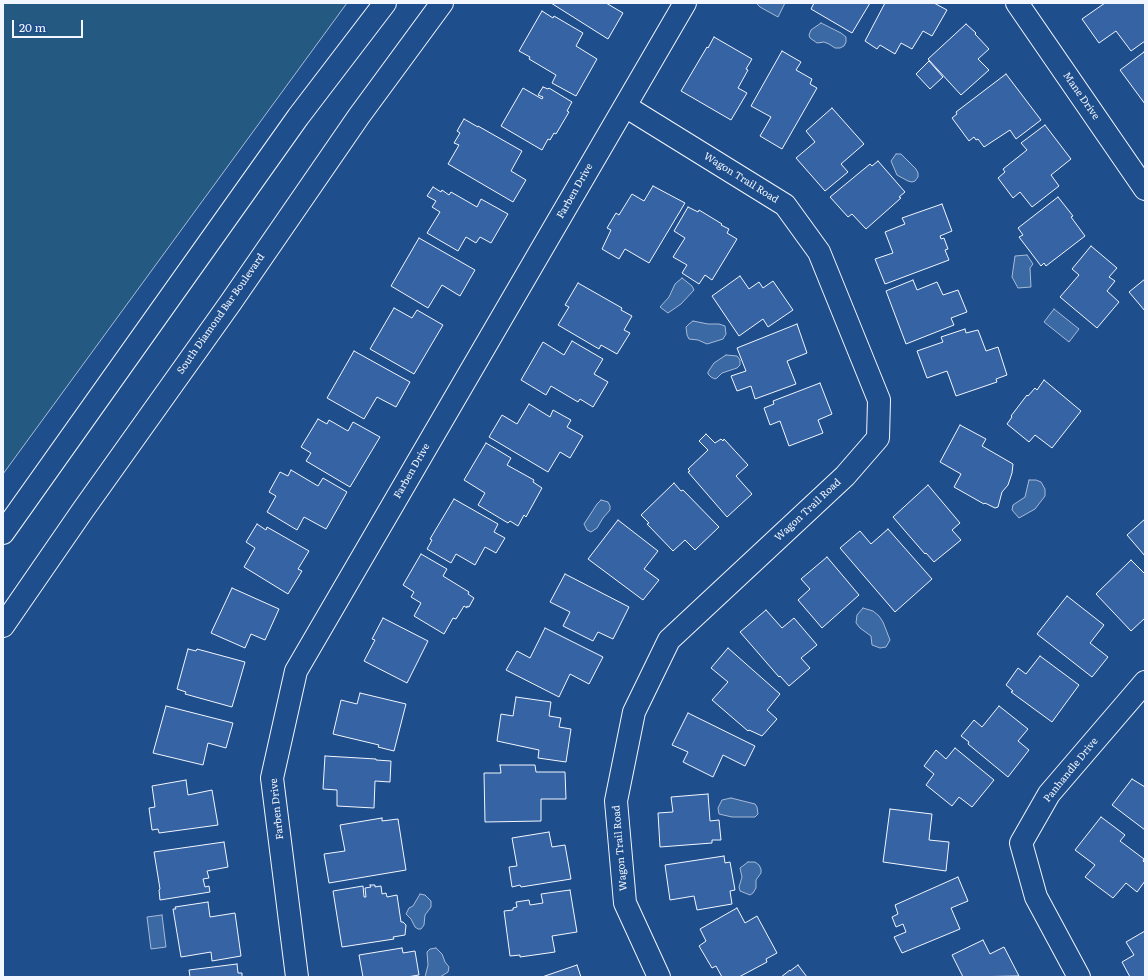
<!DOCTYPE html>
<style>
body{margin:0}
#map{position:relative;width:1148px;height:980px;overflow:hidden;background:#1f4e8c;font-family:Literata,serif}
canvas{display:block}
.frame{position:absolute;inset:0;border:4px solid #f2f6ff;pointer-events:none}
.scale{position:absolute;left:12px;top:20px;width:71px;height:18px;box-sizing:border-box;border:2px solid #f2f6ff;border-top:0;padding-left:5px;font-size:12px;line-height:14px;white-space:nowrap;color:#f2f6ff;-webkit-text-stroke:3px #1f4e8c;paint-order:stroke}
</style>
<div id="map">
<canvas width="1148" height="980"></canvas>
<div class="frame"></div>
<div class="scale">20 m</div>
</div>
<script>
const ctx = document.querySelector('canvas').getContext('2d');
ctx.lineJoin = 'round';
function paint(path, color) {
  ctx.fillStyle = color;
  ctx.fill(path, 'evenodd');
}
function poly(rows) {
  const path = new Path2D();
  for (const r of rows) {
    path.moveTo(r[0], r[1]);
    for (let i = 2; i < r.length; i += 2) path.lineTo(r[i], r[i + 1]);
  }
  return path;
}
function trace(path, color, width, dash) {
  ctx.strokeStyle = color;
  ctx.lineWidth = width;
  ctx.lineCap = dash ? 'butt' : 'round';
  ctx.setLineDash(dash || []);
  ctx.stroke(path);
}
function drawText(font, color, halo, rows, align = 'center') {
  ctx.font = font + ' Literata,serif';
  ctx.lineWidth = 3;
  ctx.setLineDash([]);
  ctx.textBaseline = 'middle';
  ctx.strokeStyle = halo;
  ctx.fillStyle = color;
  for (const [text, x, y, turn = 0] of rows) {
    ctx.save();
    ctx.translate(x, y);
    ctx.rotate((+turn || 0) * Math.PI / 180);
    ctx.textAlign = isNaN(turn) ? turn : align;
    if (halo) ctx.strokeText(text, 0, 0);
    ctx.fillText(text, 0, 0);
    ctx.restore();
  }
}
const green = poly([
 [3,3,347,3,3,474,3,3]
]);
paint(green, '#245a82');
trace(green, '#a8bbd7', 1);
const water = poly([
 [756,3,785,3,778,17,760,7,756,3],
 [821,23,841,33,846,37,846,42,844,46,840,48,835,48,829,44,824,42,817,43,810,38,809,35,811,30,821,23],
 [896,154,901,154,916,169,918,173,918,177,915,181,912,182,908,181,897,175,891,161,896,154],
 [1027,255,1033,264,1030,268,1031,287,1018,288,1012,277,1015,256,1027,255],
 [682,278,692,286,694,290,681,304,668,313,660,307,669,297,675,284,682,278],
 [1054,309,1079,329,1069,342,1044,322,1054,309],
 [693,321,708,324,719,324,725,326,726,334,723,339,707,344,698,340,689,339,687,335,686,327,689,324,693,321],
 [726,355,737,356,740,360,740,365,737,368,722,373,717,378,715,379,711,377,708,374,708,372,714,363,726,355],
 [1029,480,1036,480,1041,482,1045,489,1045,496,1035,509,1019,518,1012,510,1013,505,1025,497,1029,480],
 [601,500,608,502,610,506,610,510,603,518,597,528,591,532,587,530,584,524,597,504,601,500],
 [863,608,873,611,879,616,883,622,890,640,886,647,880,648,872,645,871,636,860,628,856,623,857,615,863,608],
 [731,798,755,804,757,807,758,814,755,817,732,817,719,814,718,808,722,800,731,798],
 [748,862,755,862,759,865,761,869,761,873,756,880,756,888,753,893,750,895,740,891,739,887,742,877,740,868,748,862],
 [420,894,425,895,431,901,431,907,425,915,424,925,421,929,418,929,415,927,411,919,406,914,409,908,413,906,420,894],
 [162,915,166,947,151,949,147,917,162,915],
 [436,948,442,954,445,962,449,967,448,972,440,977,425,977,428,965,427,952,430,949,436,948]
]);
paint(water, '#3b69a3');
trace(water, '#a8bbd7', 1);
const building = poly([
 [551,3,606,3,623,13,608,39,551,3],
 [814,3,870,3,852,33,811,9,814,3],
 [885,3,934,3,947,10,932,36,923,31,912,49,901,43,895,54,880,45,877,49,865,41,885,3],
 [1105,3,1145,3,1145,41,1131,51,1116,31,1099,43,1082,19,1105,3],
 [542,11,553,18,554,16,583,33,576,46,597,59,576,96,552,83,556,75,529,59,530,57,519,51,542,11],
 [966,24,976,33,975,34,989,49,978,59,989,70,961,95,928,59,966,24],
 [714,37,752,59,746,69,748,70,738,88,747,93,731,120,681,91,707,47,708,48,714,37],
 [782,51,801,62,796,70,812,79,810,84,817,88,782,149,760,136,771,117,751,106,782,51],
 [1144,52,1145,54,1145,104,1120,70,1144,52],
 [929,61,943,77,930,89,916,74,929,61],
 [1006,74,1041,120,1016,139,1010,130,984,147,978,139,976,140,974,137,969,141,952,118,957,114,956,112,1006,74],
 [543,87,548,89,549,88,572,102,567,111,569,112,556,134,554,133,550,140,548,139,542,150,501,126,523,88,542,99,543,97,538,95,543,87],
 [832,108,864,144,841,164,848,172,825,191,796,158,815,142,806,131,832,108],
 [464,119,478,127,478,126,522,151,511,171,526,180,513,202,448,164,459,145,454,143,460,133,457,131,464,119],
 [1045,125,1071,159,1051,175,1059,186,1032,207,1020,192,1013,198,998,178,1005,172,1003,169,1027,150,1021,143,1045,125],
 [878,161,905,192,899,197,901,198,866,229,852,214,848,217,830,197,870,164,872,166,878,161],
 [653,186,685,203,649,263,625,249,619,259,602,249,611,230,607,228,616,213,619,215,632,194,644,201,653,186],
 [433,187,441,192,442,190,449,195,451,192,477,207,481,199,508,214,491,243,480,237,476,243,466,237,458,251,427,233,440,212,432,207,436,201,427,196,433,187],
 [1058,197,1073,216,1071,217,1085,236,1046,266,1044,263,1041,266,1019,237,1023,235,1018,228,1058,197],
 [942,204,952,231,940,236,941,239,944,238,948,249,945,250,949,260,885,284,875,259,893,253,885,232,905,224,902,218,942,204],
 [688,207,698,212,699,210,722,224,721,225,729,229,727,233,737,239,712,280,705,275,699,284,682,273,687,265,673,257,685,238,674,231,688,207],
 [419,238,475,270,460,296,442,285,428,308,391,286,419,238],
 [1091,246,1117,268,1109,277,1115,281,1107,291,1119,302,1097,328,1060,297,1079,275,1072,269,1091,246],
 [740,276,749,289,759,282,763,288,773,281,793,310,768,327,763,319,739,336,712,296,740,276],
 [1145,279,1145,311,1129,292,1145,279],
 [913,280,917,290,937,282,943,295,958,290,967,312,951,318,954,325,906,344,886,291,913,280],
 [578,283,622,308,621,310,632,316,624,330,630,333,617,354,601,345,599,349,558,325,569,307,565,305,578,283],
 [394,308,412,318,417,310,443,325,414,374,370,349,394,308],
 [797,324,807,353,787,361,796,384,755,399,751,386,737,391,731,376,746,371,737,348,797,324],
 [965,329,966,333,978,330,986,351,998,347,1007,375,996,379,997,382,956,396,947,371,927,378,917,351,943,342,941,337,965,329],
 [572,341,603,359,594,374,608,382,593,407,580,399,578,402,551,386,546,395,521,380,543,342,564,355,572,341],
 [354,351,410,382,396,407,377,397,364,419,327,398,354,351],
 [1044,380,1081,411,1052,448,1035,435,1029,442,1007,424,1012,417,1011,416,1027,395,1028,396,1035,388,1037,390,1044,380],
 [820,383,832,414,818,420,823,433,789,446,780,421,770,425,764,408,774,404,773,401,820,383],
 [529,404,550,417,553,410,571,420,567,427,583,436,570,458,560,452,548,472,489,437,502,415,517,424,529,404],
 [318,419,327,424,329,420,348,431,353,422,380,437,350,487,306,461,311,453,301,447,318,419],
 [960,425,986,439,982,446,1013,464,1012,473,1008,485,1002,492,998,507,995,508,985,503,984,504,954,487,961,474,940,462,960,425],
 [706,434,715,443,721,439,723,441,724,439,748,465,736,476,752,494,727,517,688,472,690,471,688,469,708,450,699,441,706,434],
 [486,443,511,458,507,465,534,480,533,482,542,488,526,517,524,515,518,526,510,521,508,523,478,505,485,493,464,480,486,443],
 [291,470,318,486,323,478,347,492,326,529,304,517,297,530,267,512,276,496,269,492,280,472,288,476,291,470],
 [674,483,681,491,683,490,719,527,695,550,685,540,673,551,647,524,649,523,641,515,674,483],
 [928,485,960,523,952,530,961,540,934,562,926,553,925,554,893,517,928,485],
 [454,499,498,524,494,532,505,538,496,553,485,547,475,565,456,554,451,563,427,549,432,540,430,539,454,499],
 [1145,519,1145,556,1127,535,1145,519],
 [618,520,658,551,644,569,659,580,643,600,588,559,618,520],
 [257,524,266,530,267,527,309,551,298,569,302,571,288,594,244,567,255,548,246,542,257,524],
 [888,529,932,579,895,612,840,548,860,531,871,544,888,529],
 [421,554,447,569,443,576,469,592,468,594,474,598,469,607,467,606,467,608,464,606,456,619,453,618,444,634,414,616,421,603,411,597,414,592,403,585,421,554],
 [827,557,859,595,822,628,798,600,810,589,801,579,827,557],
 [1131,560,1145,574,1145,618,1131,631,1096,594,1131,560],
 [565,574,629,607,613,639,598,632,593,641,563,626,570,612,550,602,565,574],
 [232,588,279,609,265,640,251,634,245,648,211,633,232,588],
 [1067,596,1104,625,1090,643,1108,657,1092,677,1037,634,1067,596],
 [766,610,782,628,794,618,817,645,801,658,810,668,789,686,780,676,779,677,740,632,766,610],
 [383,618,428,641,407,683,364,661,375,640,372,639,383,618],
 [545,628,603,657,589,684,570,674,559,697,506,670,517,651,530,658,545,628],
 [728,648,780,694,767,710,777,719,762,736,749,730,748,731,712,700,728,682,711,668,728,648],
 [188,649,196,651,197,649,245,662,232,707,185,694,186,692,177,689,188,649],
 [1040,656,1079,685,1052,722,1011,692,1013,691,1006,685,1018,668,1026,674,1040,656],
 [360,693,406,704,394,751,378,747,379,745,333,734,341,700,357,704,360,693],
 [516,697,551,702,549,716,561,718,559,727,571,729,566,762,538,758,539,750,497,741,501,714,513,716,516,697],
 [166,706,233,723,226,748,208,743,203,765,153,753,166,706],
 [999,706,1028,729,1018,741,1029,750,1008,777,968,744,969,742,961,736,974,720,982,727,999,706],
 [688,713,755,746,745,766,723,755,713,777,683,762,688,752,672,745,688,713],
 [955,748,994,780,972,807,959,797,952,806,926,785,934,774,924,766,936,750,946,759,955,748],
 [325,756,376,759,376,760,391,761,390,782,375,781,374,808,337,806,337,790,323,789,325,756],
 [500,765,535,765,536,772,565,772,566,799,541,799,541,821,485,822,484,773,501,773,500,765],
 [1132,779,1145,787,1145,830,1112,805,1132,779],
 [186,780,188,795,212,790,218,825,159,833,158,829,152,830,149,808,155,807,152,786,186,780],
 [708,794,710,821,719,820,721,840,712,840,712,843,660,847,658,813,673,812,671,797,708,794],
 [890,809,932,814,929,840,949,842,946,871,883,862,890,809],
 [1101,817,1125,835,1120,841,1144,859,1143,861,1145,863,1145,881,1137,892,1126,883,1113,898,1085,877,1095,865,1075,850,1101,817],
 [382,818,382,821,398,819,406,870,329,883,324,854,345,851,340,825,382,818],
 [549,832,552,847,565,845,571,879,521,887,520,885,512,887,509,867,517,866,512,838,549,832],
 [224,842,228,867,207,871,209,878,203,879,205,887,209,886,210,892,160,900,159,890,160,889,154,852,224,842],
 [724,856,725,863,730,862,735,890,730,891,732,904,697,910,694,896,670,900,665,865,724,856],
 [958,877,968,901,951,908,960,929,902,953,894,937,906,932,903,924,896,927,892,917,898,914,895,905,958,877],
 [370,885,375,885,375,887,381,886,382,894,386,893,387,897,397,895,401,922,403,922,406,925,405,935,393,937,394,939,342,947,333,891,363,886,364,897,366,897,365,888,371,887,370,885],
 [570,890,577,932,552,936,555,952,520,957,520,955,510,956,504,911,513,910,513,908,517,907,516,902,529,900,530,905,543,903,541,894,570,890],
 [208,902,210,917,235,913,241,956,212,961,211,952,181,957,173,909,176,909,175,907,208,902],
 [737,908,745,923,757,916,777,953,766,959,767,962,739,977,722,977,716,966,712,968,699,946,706,941,700,929,737,908],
 [1145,931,1145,977,1130,977,1122,962,1134,955,1126,942,1145,931],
 [983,940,990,954,1004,947,1019,976,963,977,952,955,983,940],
 [402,948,403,953,415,951,419,975,407,977,363,977,359,955,402,948],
 [237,964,238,973,242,973,242,977,190,977,189,970,237,964],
 [577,965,581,977,542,977,577,965],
 [798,965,807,977,781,977,790,970,790,971,798,965]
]);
paint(building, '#3563a3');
trace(building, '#f2f6ff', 1);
const minor = poly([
 [1017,3,1145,189],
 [625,106,785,205,819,252,879,400,878,438,845,476,669,640,634,712,616,801,625,903,659,977],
 [297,977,272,778,296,671,685,3],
 [1079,977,1036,897,1021,843,1049,794,1145,682]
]);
const major = poly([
 [3,533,298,117,385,3],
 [3,626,83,510,231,302,359,116,442,3]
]);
trace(minor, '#f2f6ff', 24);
trace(major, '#f2f6ff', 24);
trace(minor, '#1f4e8c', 22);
trace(major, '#1f4e8c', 22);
drawText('10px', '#f2f6ff', '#1f4e8c', [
 ["Mane Drive",1081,96,55],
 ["Wagon Trail Road",741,178,32],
 ["Farben Drive",575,191,-60],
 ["South Diamond Bar Boulevard",221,314,-55],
 ["Farben Drive",412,471,-60],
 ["Wagon Trail Road",808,510,-43],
 ["Panhandle Drive",1071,770,-51],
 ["Farben Drive",277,809,-96],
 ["Wagon Trail Road",620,848,-95]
]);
</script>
